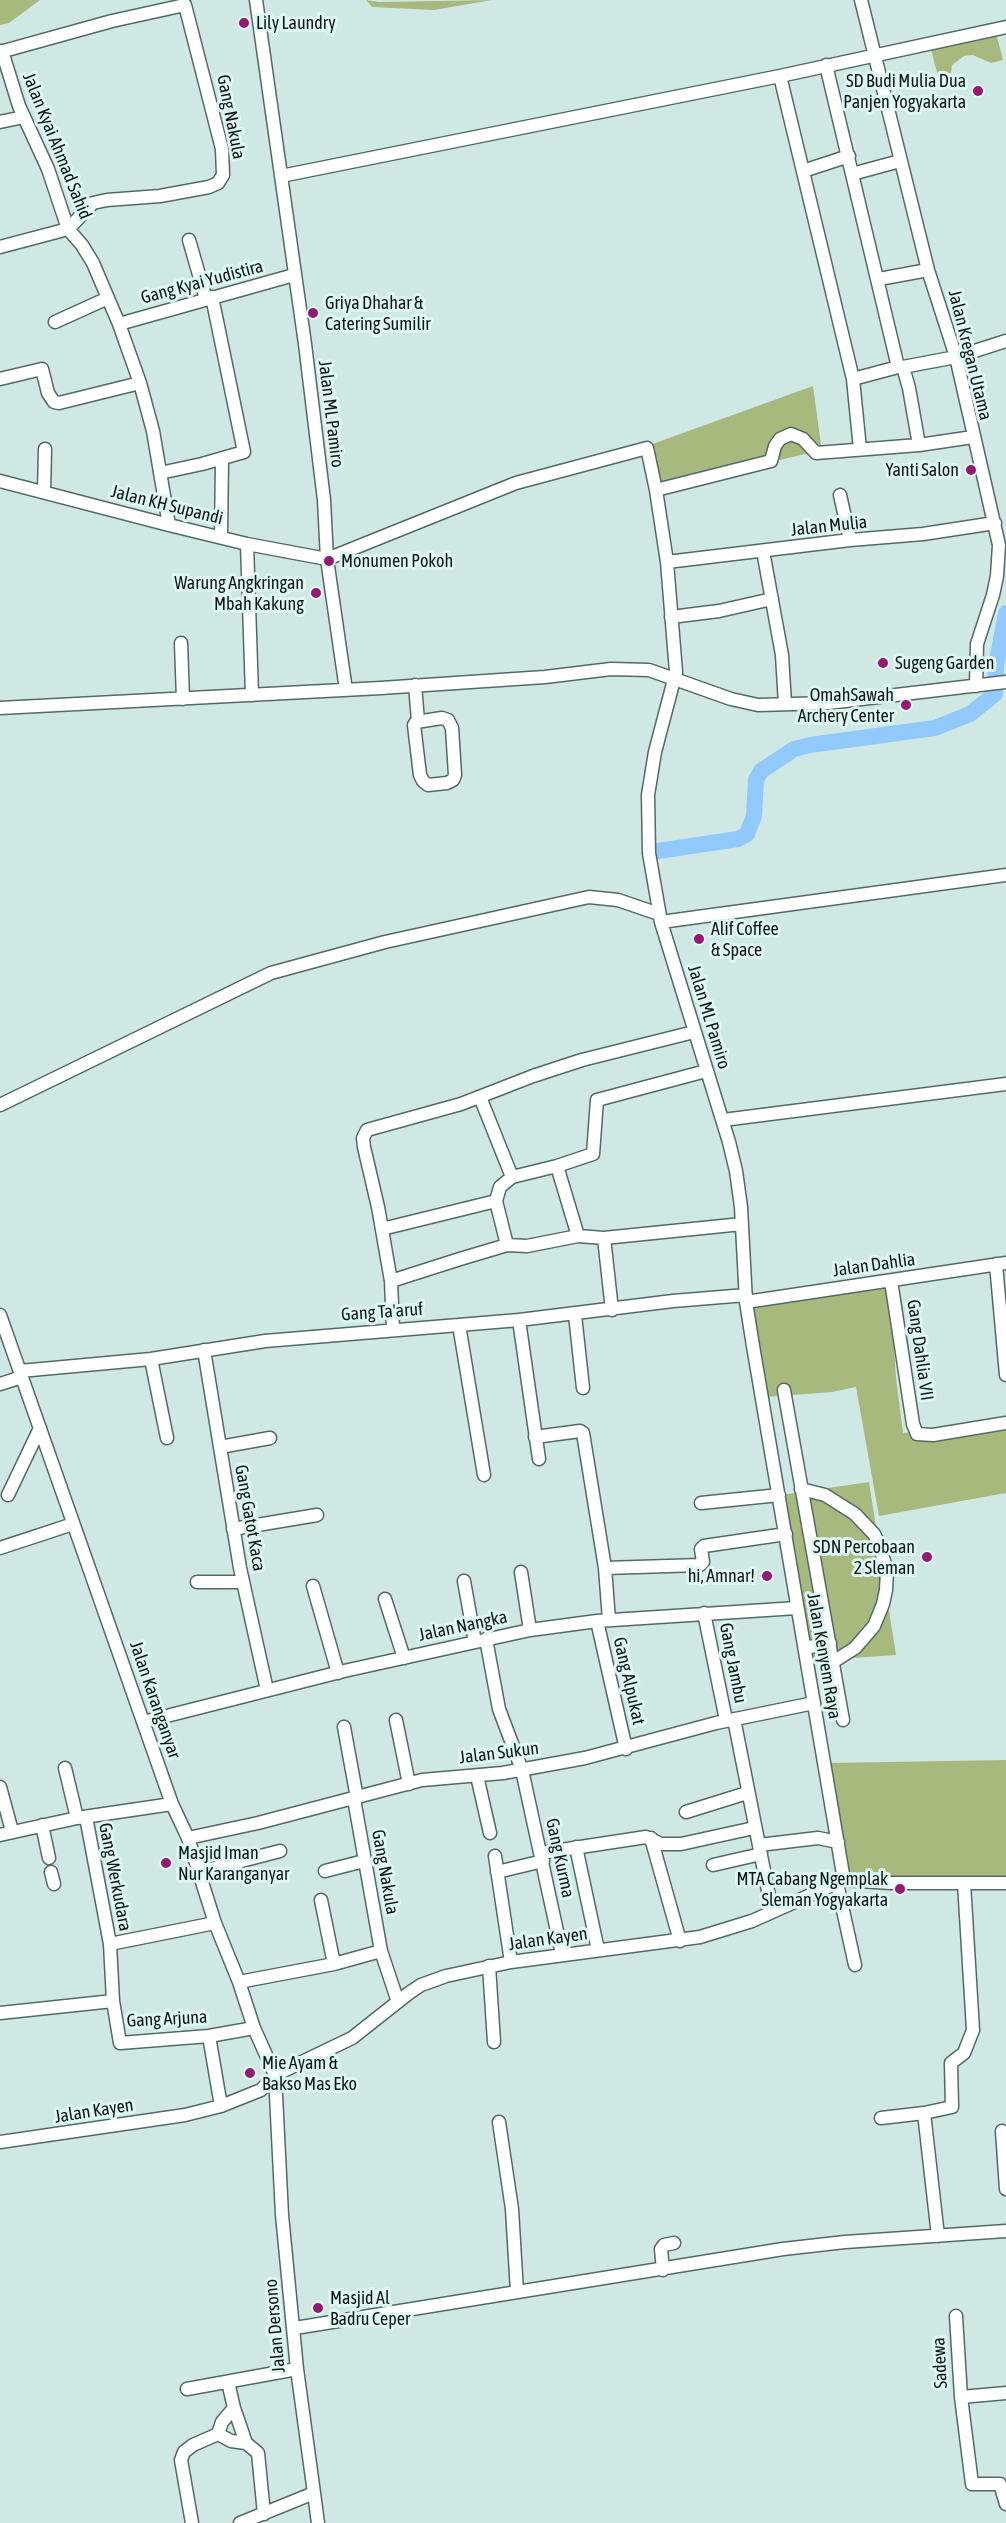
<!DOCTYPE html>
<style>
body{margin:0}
canvas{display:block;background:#d0e8e4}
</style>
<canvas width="1006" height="2523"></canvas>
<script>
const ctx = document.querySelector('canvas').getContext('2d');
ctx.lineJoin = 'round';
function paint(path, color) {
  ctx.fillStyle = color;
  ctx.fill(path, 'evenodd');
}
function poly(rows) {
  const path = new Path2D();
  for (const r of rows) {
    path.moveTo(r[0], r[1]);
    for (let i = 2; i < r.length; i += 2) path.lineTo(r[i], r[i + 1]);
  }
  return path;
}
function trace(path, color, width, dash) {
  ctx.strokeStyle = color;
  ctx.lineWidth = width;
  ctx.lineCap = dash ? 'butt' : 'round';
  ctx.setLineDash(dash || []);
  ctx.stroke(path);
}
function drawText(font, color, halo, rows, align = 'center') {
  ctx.font = font + ' "Asap Condensed",sans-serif';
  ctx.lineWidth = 6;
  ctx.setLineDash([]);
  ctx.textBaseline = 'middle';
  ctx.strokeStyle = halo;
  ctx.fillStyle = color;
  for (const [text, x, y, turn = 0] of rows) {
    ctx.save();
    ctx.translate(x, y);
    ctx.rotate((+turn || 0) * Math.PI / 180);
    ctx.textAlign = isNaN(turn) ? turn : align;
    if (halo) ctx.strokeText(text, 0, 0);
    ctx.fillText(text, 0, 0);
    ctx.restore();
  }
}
paint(poly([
 [0,0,40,0,9,23,0,25],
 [366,0,379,2,492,0,434,10,372,7],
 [995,29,1003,60,991,63,973,55,964,56,952,65,951,73,938,76,929,42],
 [813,386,822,452,805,454,658,489,647,446],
 [890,1286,896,1377,903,1433,1006,1420,1006,1493,879,1516,856,1387,832,1392,765,1397,747,1299],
 [869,1482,896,1655,810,1661,781,1495],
 [1006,1760,1006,1884,847,1887,828,1763]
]), '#a8b97e');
trace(poly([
 [658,851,738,839,747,834,754,816,756,780,761,771,794,749,810,745,935,728,970,714,995,694,996,666,1006,613]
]), '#92c9fb', 16);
const minor = poly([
 [256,0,305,344,324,500,327,559,346,690],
 [861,0,928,270,956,357,999,545,997,576,993,595,977,644,976,686],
 [2,51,19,106,48,169,68,229,82,245,93,263,119,324,140,383,153,431,169,525],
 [0,52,112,21,185,5],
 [826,65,898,367,853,379],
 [780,76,853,379,860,449],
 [0,122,24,117],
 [803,171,849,156],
 [852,174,900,161],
 [281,176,780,76,1006,27],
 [189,240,206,299],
 [0,247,68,229,93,203,107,200,160,196,209,187,218,183,223,175,222,149,185,5],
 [879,279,928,270],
 [55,322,108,298],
 [119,324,294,275],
 [0,379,42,369,48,393,54,402,59,403,140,383],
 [919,445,909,388,903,367,956,357,1006,341],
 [160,473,202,464,244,452,212,297],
 [0,481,169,525,247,544,327,559,516,483,647,448,656,490,667,562,676,672,655,752,648,795,649,853,661,922,729,1142,736,1171,741,1207,746,1302,753,1346,844,1880],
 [656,490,771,461,775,446,780,439,791,434,803,439,816,453,919,445,973,437],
 [44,492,45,449],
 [840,495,850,540],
 [221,537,222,459],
 [247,544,252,695],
 [763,551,782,655,785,704],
 [667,562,850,540,923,534,995,523],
 [671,617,719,611,772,599],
 [181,643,183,699],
 [415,685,418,721],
 [0,708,381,688,545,677,611,669,649,670,731,699,758,705,828,703,1006,682],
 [442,718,448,720,452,728,455,775,453,780,447,783,428,785,423,781,420,775,414,725,416,722,442,718],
 [661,922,1006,875],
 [480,1097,512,1177],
 [0,1105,271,973,385,942,589,897,618,900,659,914],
 [723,1120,1006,1084],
 [557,1166,578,1236],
 [382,1229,496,1201],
 [604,1238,612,1310],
 [507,1245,496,1201,500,1187,512,1177,557,1166,593,1154,597,1100,706,1071],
 [996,1264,1006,1375],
 [391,1281,378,1207,364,1147,363,1138,367,1130,461,1104,533,1076,582,1060,694,1032],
 [891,1281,913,1424,917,1434,933,1435,1006,1423],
 [746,1302,1006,1263],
 [0,1315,172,1804,188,1838,215,1923,239,1982,254,2028,275,2075,261,2090,221,2106,185,2115,0,2142],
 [575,1315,583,1388],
 [519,1320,539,1459],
 [459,1325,484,1475],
 [393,1330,391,1281,460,1259,507,1245,527,1246,578,1236,604,1238,742,1224],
 [204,1350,240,1568,267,1690],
 [151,1359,167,1438],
 [20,1371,151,1359,265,1341,519,1320,673,1301,746,1295],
 [0,1384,22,1377],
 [784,1390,843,1720],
 [535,1437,580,1431,583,1433,605,1568,609,1620],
 [220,1447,270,1438],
 [801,1489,825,1495,855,1514,874,1534,879,1544,887,1571,886,1590,883,1604,874,1626,855,1648,833,1662],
 [8,1495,40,1428],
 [701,1503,779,1495],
 [233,1529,317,1515],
 [0,1548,73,1524],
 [605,1568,700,1565,703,1562,701,1549,704,1546,786,1534],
 [521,1572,530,1630],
 [464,1581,475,1642],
 [197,1582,242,1582],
 [313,1586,338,1673],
 [385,1599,404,1658],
 [704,1613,726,1720],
 [597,1621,626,1749],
 [486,1639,499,1709,522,1770,562,1954],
 [805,1648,830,1643],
 [734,1719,772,1911],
 [396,1720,409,1784],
 [143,1722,344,1671,530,1630,597,1621,797,1608],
 [344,1727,357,1798],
 [65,1768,77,1818],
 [477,1776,490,1833],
 [0,1787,12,1831],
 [354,1799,381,1951,398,2002],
 [686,1812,747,1793],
 [86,1817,110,1944],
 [42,1825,49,1858],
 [0,1835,77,1818,172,1804],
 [188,1838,258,1823,422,1780,503,1773,585,1758,716,1723,814,1703],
 [651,1838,680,1941],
 [759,1845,818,1838,838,1842],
 [576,1847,598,1950],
 [541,1853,646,1837,661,1844,681,1844,754,1828],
 [495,1856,511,1962],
 [713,1865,761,1854],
 [325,1871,364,1861],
 [51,1872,54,1884],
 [199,1872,280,1851],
 [497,1872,543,1861],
 [837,1883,855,1965],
 [321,1900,334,1964],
 [489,1966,494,2042],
 [239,1982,334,1964,381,1951],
 [113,2001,120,2043,209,2036,254,2028],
 [0,2013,113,2001,110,1944,215,1923],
 [209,2036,221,2106],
 [881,2118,924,2113],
 [499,2122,512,2209,517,2292],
 [1002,2131,1006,2189],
 [938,2236,924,2113,952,2107,951,2063,964,2053,973,2030,964,1883],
 [663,2270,661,2249,664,2245,674,2243],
 [956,2316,961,2397,972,2484,1000,2484,1006,2504],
 [295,2328,783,2249,845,2242,1006,2231],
 [228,2382,234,2408,246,2443,258,2453,264,2514],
 [187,2389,297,2369],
 [961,2397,1006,2393],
 [218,2434,222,2422,234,2408],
 [314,2493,318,2523],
 [192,2523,181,2460,184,2452,193,2445,218,2434,231,2441,246,2443],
 [240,2523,314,2493,297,2369,282,2215,275,2075,352,2038,409,1993,421,1985,446,1976,511,1962,700,1937,752,1921,844,1880,891,1883,1006,1883]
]);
trace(minor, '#546966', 15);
trace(minor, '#fff', 12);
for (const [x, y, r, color] of [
 [244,23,6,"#931975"],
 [978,91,6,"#931975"],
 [313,313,6,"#931975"],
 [971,470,6,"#931975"],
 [329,561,6,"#931975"],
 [316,593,6,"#931975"],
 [883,663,6,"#931975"],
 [906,705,6,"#931975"],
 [699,939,6,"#931975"],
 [927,1557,6,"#931975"],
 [767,1576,6,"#931975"],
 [166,1863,6,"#931975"],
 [900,1889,6,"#931975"],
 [250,2073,6,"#931975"],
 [318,2308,6,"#931975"]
]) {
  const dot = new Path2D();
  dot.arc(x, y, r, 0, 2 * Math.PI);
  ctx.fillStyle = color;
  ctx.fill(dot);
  trace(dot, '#ddf6f1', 2);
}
drawText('18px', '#101817', '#ddf6f1', [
 ["Lily Laundry",256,23],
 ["SD Budi Mulia Dua",966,81,"right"],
 ["Panjen Yogyakarta",966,102,"right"],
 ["Griya Dhahar &",325,303],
 ["Catering Sumilir",325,324],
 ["Yanti Salon",959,470,"right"],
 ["Monumen Pokoh",341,561],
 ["Warung Angkringan",304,583,"right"],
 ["Mbah Kakung",304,604,"right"],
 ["Sugeng Garden",895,663],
 ["OmahSawah",894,695,"right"],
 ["Archery Center",894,716,"right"],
 ["Alif Coffee",711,929],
 ["& Space",711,950],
 ["SDN Percobaan",915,1547,"right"],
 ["2 Sleman",915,1568,"right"],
 ["hi, Amnar!",755,1576,"right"],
 ["Masjid Iman",178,1853],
 ["Nur Karanganyar",178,1874],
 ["MTA Cabang Ngemplak",888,1879,"right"],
 ["Sleman Yogyakarta",888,1900,"right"],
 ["Mie Ayam &",262,2063],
 ["Bakso Mas Eko",262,2084],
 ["Masjid Al",330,2298],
 ["Badru Ceper",330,2319]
], 'left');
drawText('18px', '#101817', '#ddf6f1', [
 ["Gang Nakula",231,117,79],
 ["Jalan Kyai Ahmad Sahid",57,146,68],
 ["Gang Kyai Yudistira",202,282,-15],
 ["Jalan Kregan Utama",970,355,76],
 ["Jalan ML Pamiro",331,414,83],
 ["Jalan KH Supandi",167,505,14],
 ["Jalan Mulia",829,526,-6],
 ["Jalan ML Pamiro",709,1017,73],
 ["Jalan Dahlia",874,1265,-8],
 ["Gang Ta'aruf",382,1312,-4],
 ["Gang Dahlia VII",920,1350,82],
 ["Gang Gatot Kaca",250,1518,80],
 ["Jalan Nangka",463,1626,-12],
 ["Jalan Kenyem Raya",824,1656,80],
 ["Gang Jambu",733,1663,79],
 ["Gang Alpukat",629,1681,77],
 ["Jalan Karanganyar",155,1700,71],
 ["Jalan Sukun",499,1753,-7],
 ["Gang Kurma",560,1858,78],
 ["Gang Nakula",385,1872,80],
 ["Gang Werkudara",115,1877,79],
 ["Jalan Kayen",548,1939,-8],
 ["Gang Arjuna",167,2019,-3],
 ["Jalan Kayen",94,2111,-9],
 ["Jalan Dersono",275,2326,-95],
 ["Sadewa",940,2363,-93]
]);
</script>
